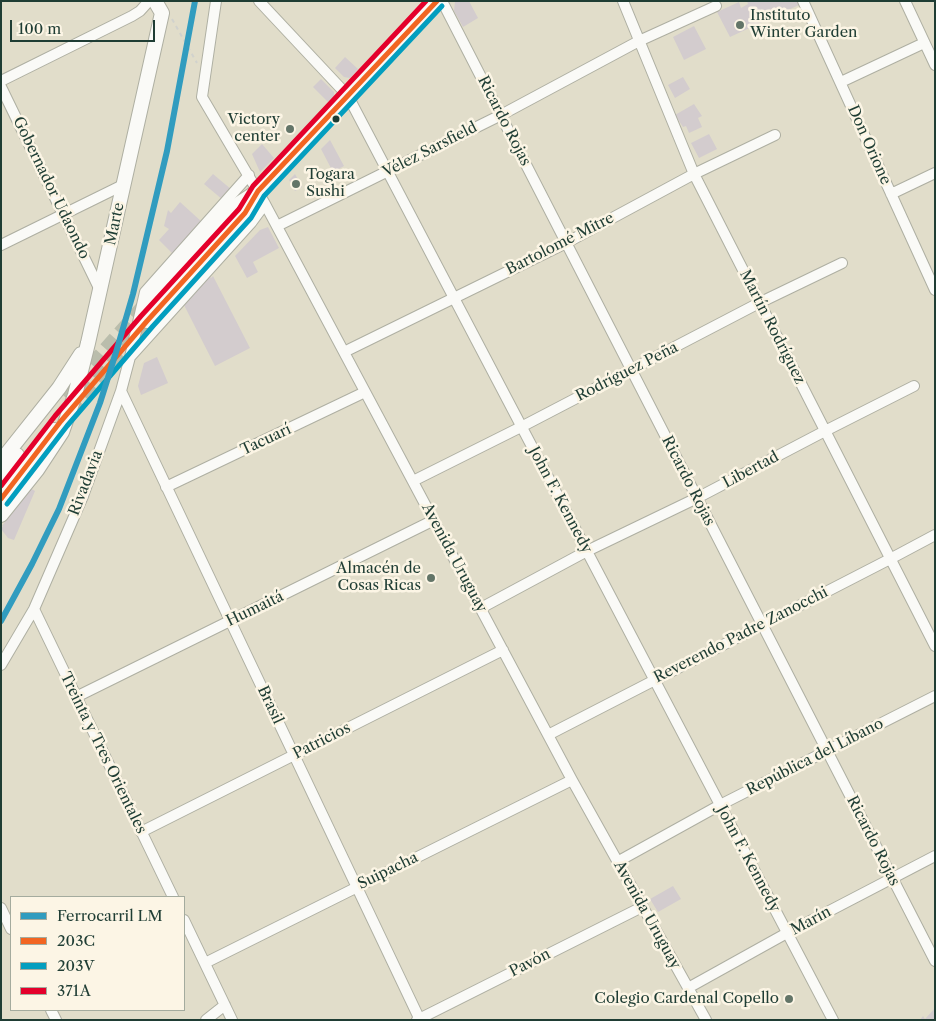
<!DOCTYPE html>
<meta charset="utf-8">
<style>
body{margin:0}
#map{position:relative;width:936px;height:1021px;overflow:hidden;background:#e1ddca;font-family:"Libre Caslon Text",serif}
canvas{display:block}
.frame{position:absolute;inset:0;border:2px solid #1f3d34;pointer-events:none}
.legend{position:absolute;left:10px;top:896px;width:175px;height:115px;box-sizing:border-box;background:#fcf5e5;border:1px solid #a4ab9e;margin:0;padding:6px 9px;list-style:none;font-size:15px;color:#1f3d34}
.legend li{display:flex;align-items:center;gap:10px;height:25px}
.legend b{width:25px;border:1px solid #a4ab9e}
.scale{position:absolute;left:10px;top:20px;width:145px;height:22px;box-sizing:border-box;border:2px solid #1f3d34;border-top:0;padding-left:6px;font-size:15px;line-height:18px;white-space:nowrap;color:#1f3d34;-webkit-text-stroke:4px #fcf5e5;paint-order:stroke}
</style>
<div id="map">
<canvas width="936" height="1021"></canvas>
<div class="frame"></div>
<ul class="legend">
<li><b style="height:6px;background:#319cbf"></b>Ferrocarril LM</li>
<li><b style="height:6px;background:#f26522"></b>203C</li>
<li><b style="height:6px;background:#039ebf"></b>203V</li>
<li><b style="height:6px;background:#e4002b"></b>371A</li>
</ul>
<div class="scale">100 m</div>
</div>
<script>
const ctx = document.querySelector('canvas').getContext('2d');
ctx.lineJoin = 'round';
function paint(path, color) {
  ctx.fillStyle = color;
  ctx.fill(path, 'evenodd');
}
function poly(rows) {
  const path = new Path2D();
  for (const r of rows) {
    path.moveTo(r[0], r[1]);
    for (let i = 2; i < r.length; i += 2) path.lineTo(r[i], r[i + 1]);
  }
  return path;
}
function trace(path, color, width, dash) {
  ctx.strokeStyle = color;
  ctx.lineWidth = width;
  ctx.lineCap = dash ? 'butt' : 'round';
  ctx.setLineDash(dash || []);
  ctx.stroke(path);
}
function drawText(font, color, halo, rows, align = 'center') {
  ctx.font = font + ' "Libre Caslon Text",serif';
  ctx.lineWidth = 5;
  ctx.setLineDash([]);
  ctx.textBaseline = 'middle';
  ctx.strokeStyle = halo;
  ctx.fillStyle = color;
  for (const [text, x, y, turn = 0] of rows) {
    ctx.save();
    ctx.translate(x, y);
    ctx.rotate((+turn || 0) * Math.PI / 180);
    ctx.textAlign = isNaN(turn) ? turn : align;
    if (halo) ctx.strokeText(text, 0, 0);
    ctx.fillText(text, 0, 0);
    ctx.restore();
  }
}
paint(poly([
 [455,1,469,1,478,18,463,27,454,11],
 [747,1,797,1,799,5,730,37,717,12,739,2,741,8,748,4],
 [694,26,706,49,684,60,673,37],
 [345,57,358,69,350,78,344,77,335,68],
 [683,77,690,89,675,98,668,85],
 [321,79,334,92,334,96,328,102,313,87],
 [694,104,702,116,698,118,702,127,689,133,686,126,683,127,675,115],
 [709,134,717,149,699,158,691,143],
 [330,140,344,166,333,172,321,149],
 [262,144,274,158,260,172,252,154],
 [213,174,232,190,223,200,204,184],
 [295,174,302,187,295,191,289,180],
 [180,202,202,222,173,254,159,240,169,229,164,226,168,210,171,213],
 [268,227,279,248,253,262,258,272,247,278,235,256,260,230],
 [208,274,211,278,213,276,250,348,215,366,183,303],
 [157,357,168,383,141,395,138,386,144,363],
 [30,488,35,491,14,540,8,538,1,529,3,526,2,526],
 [673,886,681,899,658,912,650,899],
 [935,1008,935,1020,920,1020,923,1016,925,1019]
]), '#d3ccce');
trace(poly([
 [64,396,147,302],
 [69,411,147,321]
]), '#babdac', 14, [14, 7]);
const street = poly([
 [216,1,202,97,265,204,572,780,706,1020],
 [259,1,348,96,833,1020],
 [442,1,935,961],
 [623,1,694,174,935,646],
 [803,1,935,290],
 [905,1,935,65],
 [1,81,132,16,140,11,149,1],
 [841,82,924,43],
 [1,87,100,290],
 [891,194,935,173],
 [277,226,501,115,639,41,716,6],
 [1,245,123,185],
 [344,352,566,243,694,174,775,135],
 [131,356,251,223,265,204],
 [121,391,420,1020],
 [413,481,521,427,759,303,842,263],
 [166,487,365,392],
 [481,608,587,551,697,498,825,431,914,386],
 [34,609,173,897],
 [1,665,34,609,83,496,121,391,130,357,145,292,249,175],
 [76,697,434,520],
 [548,735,890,559,935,535],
 [141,832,503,650],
 [617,862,720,805,935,696],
 [1,908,11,929],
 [184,920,232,1020],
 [205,963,572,780],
 [688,988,787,933,935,856],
 [51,1010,56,1020],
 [206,1020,225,1005],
 [417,1020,642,907]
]);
const secondary = poly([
 [147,302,235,206,258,191,437,1],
 [147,321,245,213,255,195],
 [1,461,59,388,81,354],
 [1,475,17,455],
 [1,499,54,430],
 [1,515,37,470,62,432,75,395,88,343,162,13,155,1]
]);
trace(street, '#aeafa2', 12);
trace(secondary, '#aeafa2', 16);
trace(poly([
 [172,19,197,63]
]), '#d1d2cd', 2, [4, 4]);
trace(street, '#fafaf7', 10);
trace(secondary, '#fafaf7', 14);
trace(poly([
 [1,499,61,421,147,321,245,213,258,191,437,1]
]), '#f26522', 5);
trace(poly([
 [7,504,67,426,153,326,251,218,264,196,442,6]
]), '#039ebf', 5);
trace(poly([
 [1,486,55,416,141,316,239,209,253,186,426,1]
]), '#e4002b', 5);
trace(poly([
 [1,621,32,564,59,509,100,403,117,349,133,294,167,151,195,1]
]), '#319cbf', 6);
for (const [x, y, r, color] of [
 [740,25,5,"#637568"],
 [336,119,4.5,"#1f3d34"],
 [290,129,5,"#637568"],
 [296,184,5,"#637568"],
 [431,578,5,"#637568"],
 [789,999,5,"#637568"]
]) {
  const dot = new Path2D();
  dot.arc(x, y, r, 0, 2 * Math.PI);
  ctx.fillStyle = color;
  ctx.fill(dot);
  trace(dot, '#fcf5e5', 2);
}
drawText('15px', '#1f3d34', '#fcf5e5', [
 ["Instituto",750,16,"left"],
 ["Winter Garden",750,33,"left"],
 ["Victory",280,120],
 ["center",280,137],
 ["Togara",306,175,"left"],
 ["Sushi",306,192,"left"],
 ["Almacén de",421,569],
 ["Cosas Ricas",421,586],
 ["Colegio Cardenal Copello",779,999]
], 'right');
drawText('15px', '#1f3d34', '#fcf5e5', [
 ["Ricardo Rojas",504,121,63],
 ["Don Orione",869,145,66],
 ["Vélez Sarsfield",430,150,-27],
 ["Gobernador Udaondo",51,188,64],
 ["Marte",115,224,-78],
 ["Bartolomé Mitre",560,244,-27],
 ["Martín Rodríguez",772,327,63],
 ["Rodríguez Peña",627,372,-27],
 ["Tacuarí",266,440,-25],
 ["Libertad",751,470,-28],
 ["Ricardo Rojas",688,481,63],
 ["Rivadavia",86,483,-69],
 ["John F. Kennedy",560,500,62],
 ["Avenida Uruguay",454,558,62],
 ["Humaitá",255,609,-26],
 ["Reverendo Padre Zanocchi",741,635,-27],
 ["Brasil",270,705,65],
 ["Patricios",322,741,-27],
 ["Treinta y Tres Orientales",103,753,64],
 ["República del Líbano",815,757,-27],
 ["Ricardo Rojas",873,841,63],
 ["John F. Kennedy",748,859,62],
 ["Suipacha",388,871,-26],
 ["Avenida Uruguay",647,915,61],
 ["Marín",811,921,-28],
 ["Pavón",530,963,-27]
]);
</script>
